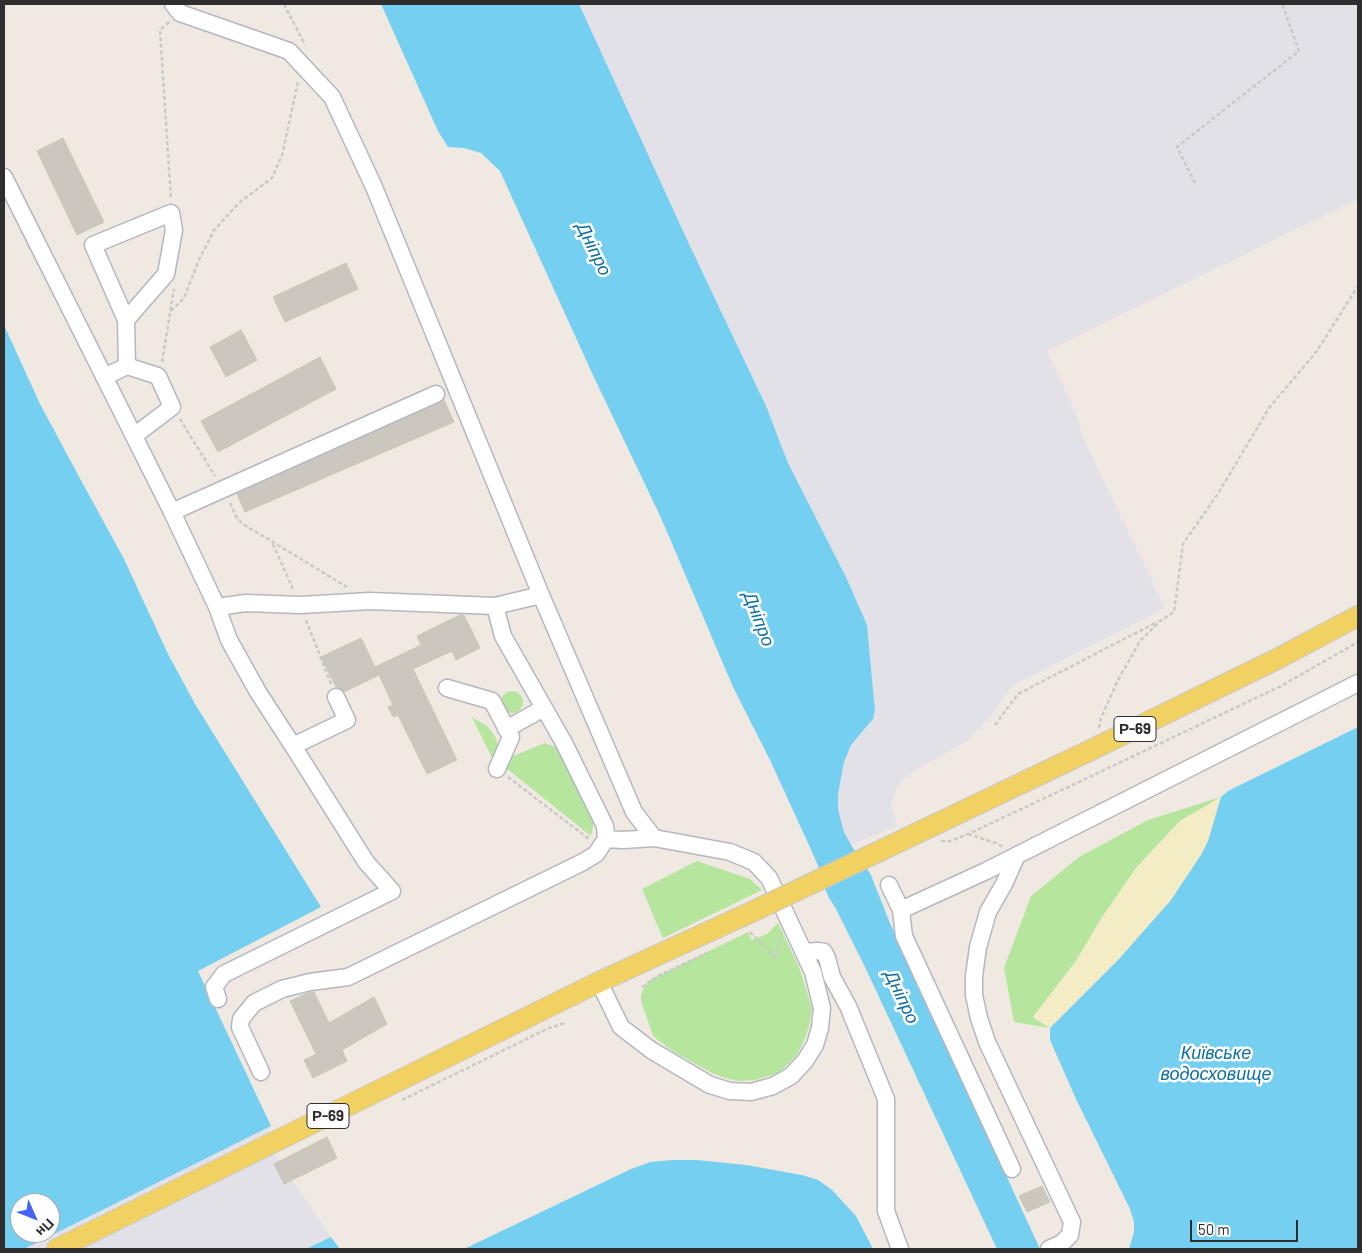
<!DOCTYPE html>
<meta charset="utf-8">
<style>
body{margin:0}
#map{position:relative;width:1362px;height:1253px;overflow:hidden;background:#efe9e1;font-family:Barlow,sans-serif}
canvas{display:block}
.frame{position:absolute;inset:0;border:5px solid #2e2e2e;pointer-events:none}
.north{position:absolute;left:10px;top:1193px;width:50px;height:50px;box-sizing:border-box;background:#fff;border:1px solid #ababab;border-radius:50%;rotate:134deg;font-size:14px;font-weight:700;line-height:20px;text-align:center;color:#2e2e2e}
.north::after{content:'';display:block;margin:auto;width:18px;height:22px;background:#4264fb;clip-path:polygon(50% 0,100% 100%,50% 72%,0 100%)}
.scale{position:absolute;left:1190px;top:1220px;width:108px;height:22px;box-sizing:border-box;border:2px solid #2e2e2e;border-top:0;padding-left:6px;font-size:15px;line-height:18px;white-space:nowrap;color:#2e2e2e;-webkit-text-stroke:4px #fff;paint-order:stroke}
</style>
<div id="map">
<canvas width="1362" height="1253"></canvas>
<div class="frame"></div>
<div class="north">Пн</div>
<div class="scale">50 m</div>
</div>
<script>
const ctx = document.querySelector('canvas').getContext('2d');
ctx.lineJoin = 'round';
function paint(path, color) {
  ctx.fillStyle = color;
  ctx.fill(path, 'evenodd');
}
function poly(rows) {
  const path = new Path2D();
  for (const r of rows) {
    if (r.length === 3) {
      path.moveTo(r[0] + r[2], r[1]);
      path.arc(r[0], r[1], r[2], 0, 2 * Math.PI);
      continue;
    }
    path.moveTo(r[0], r[1]);
    for (let i = 2; i < r.length; i += 2) path.lineTo(r[i], r[i + 1]);
  }
  return path;
}
function trace(path, color, width, dash) {
  ctx.strokeStyle = color;
  ctx.lineWidth = width;
  ctx.lineCap = dash ? 'butt' : 'round';
  ctx.setLineDash(dash || []);
  ctx.stroke(path);
}
function drawText(font, color, halo, rows, align = 'center') {
  ctx.font = font + ' Barlow,sans-serif';
  ctx.lineWidth = 5;
  ctx.setLineDash([]);
  ctx.textBaseline = 'middle';
  ctx.strokeStyle = halo;
  ctx.fillStyle = color;
  for (const [text, x, y, turn = 0] of rows) {
    ctx.save();
    ctx.translate(x, y);
    ctx.rotate((+turn || 0) * Math.PI / 180);
    ctx.textAlign = isNaN(turn) ? turn : align;
    if (halo) ctx.strokeText(text, 0, 0);
    ctx.fillText(text, 0, 0);
    ctx.restore();
  }
}
paint(poly([
 [579,4,1358,4,1358,199,1047,351,1076,414,1084,440,1165,608,1012,686,989,718,967,741,916,770,903,779,896,789,891,804,897,826,851,845,844,832,838,809,838,794,844,762,851,745,873,719,875,711,867,625,846,577,788,463,766,406,689,244],
 [271,1126,269,1145,331,1237,306,1249,24,1249]
]), '#e3e1e8');
paint(poly([
 [512,702,11],
 [472,717,488,727,495,736,498,745,493,760],
 [545,743,555,747,560,753,594,822,591,836,506,768,509,759,513,756],
 [1221,797,1180,821,1136,868,1101,919,1076,961,1033,1017,1050,1028,1014,1022,1004,968,1031,896,1079,857,1148,820],
 [697,861,750,879,762,890,663,938,642,889],
 [778,923,799,967,812,1008,809,1027,804,1041,797,1055,779,1073,755,1080,739,1081,725,1078,712,1073,674,1052,653,1036,641,1001,641,994,648,981,748,932,752,940,767,934]
]), '#b6e59e');
paint(poly([
 [1221,797,1208,841,1201,855,1171,900,1119,959,1050,1028,1033,1017,1076,961,1101,919,1136,868,1180,821]
]), '#f3ecc5');
paint(poly([
 [381,4,579,4,689,244,766,406,788,463,846,577,867,625,875,711,873,719,851,745,844,762,838,794,838,809,844,832,851,845,871,875,889,921,1040,1249,997,1249,865,967,835,907,829,898,825,888,822,875,813,854,770,760,733,687,662,520,592,373,500,171,481,153,464,148,448,147,438,131],
 [4,325,40,404,77,473,124,559,168,654,195,704,321,907,198,971,271,1126,24,1249,4,1249],
 [20,1203,50,1203,50,1233,20,1233],
 [1358,727,1358,1249,1129,1249,1134,1232,1134,1222,1130,1209,1076,1099,1050,1040,1050,1028,1119,959,1171,900,1201,855,1208,841,1221,797,1228,791],
 [673,1160,697,1160,746,1165,802,1175,818,1180,832,1190,856,1216,873,1249,464,1249,631,1169,651,1162],
 [331,1237,340,1249,306,1249]
]), '#75cff0');
const building = poly([
 [63,138,104,222,77,235,37,151,63,138],
 [346,263,358,289,285,322,273,297,346,263],
 [241,330,257,360,226,377,210,347,241,330],
 [320,357,336,389,218,452,201,421,320,357],
 [444,400,454,422,245,512,237,494,440,403,444,400],
 [460,615,464,615,480,648,456,660,452,651,413,669,457,760,427,774,398,715,393,717,388,707,393,705,379,675,344,692,341,689,336,687,321,657,361,638,375,667,421,645,417,636,460,615],
 [314,992,329,1023,374,997,387,1024,342,1050,347,1061,313,1078,304,1060,316,1054,290,1001,305,994,314,992],
 [327,1137,337,1158,284,1184,274,1164,327,1137],
 [1042,1186,1050,1202,1027,1212,1019,1196,1042,1186]
]);
paint(building, '#cbc7bf');
trace(building, '#cbc5ba', 1);
const minor = poly([
 [173,4,180,13,289,51,332,97,374,187,541,595,634,812,654,838,730,852,754,862,769,878,813,972,822,1008,820,1028,815,1045,805,1061,791,1076,773,1086,751,1092,730,1091,710,1085,651,1050,621,1027,599,982],
 [4,177,172,512,217,607,246,603,300,605,370,601,495,606,541,595],
 [126,320,166,274,174,230,171,213,93,245,126,320,127,366],
 [104,377,127,366,158,376,172,407,134,436],
 [172,512,436,394],
 [217,607,229,640,258,692,293,746,366,862,392,891,224,974,214,987,218,999],
 [447,688,492,701,511,737,497,769],
 [506,729,544,708],
 [293,746,347,720,336,697],
 [606,839,623,840,654,838],
 [1017,855,1004,884,988,912,978,947,974,976,974,995,979,1018,987,1042,1072,1222,1070,1235,1062,1243,1049,1249],
 [889,885,901,910,904,936,1012,1169],
 [901,910,986,871,1358,683],
 [804,952,818,951,824,952,827,958,832,977,848,1006,886,1099,886,1211,900,1249],
 [261,1072,240,1027,241,1019,254,1003,282,989,310,982,348,977,583,862,596,854,606,839,605,826,564,743,503,636,495,606]
]);
const major = poly([
 [909,837,1093,749,1277,659,1358,616],
 [57,1249,599,982,758,909]
]);
trace(minor, '#b4b7c1', 19);
trace(major, '#c9c9c9', 22);
trace(poly([
 [284,4,305,45],
 [169,22,160,30,171,199],
 [1195,183,1177,147,1299,51,1282,4],
 [171,311,184,298,198,262,214,230,240,202,272,178,282,155,298,82],
 [162,362,174,289],
 [180,419,215,476],
 [230,503,237,518,243,524,347,587],
 [273,544,293,589],
 [306,620,331,684],
 [995,725,1018,694,1157,622],
 [1099,728,1101,718,1118,680,1140,641,1160,621,1174,612,1183,544,1219,492,1269,408,1317,351,1358,286],
 [508,777,589,839],
 [968,834,996,843,1003,847],
 [941,841,950,841,968,834,1060,791,1281,686,1358,642],
 [750,932,776,958,780,936],
 [642,987,658,976,707,953],
 [402,1100,549,1028,565,1023]
]), '#c9c9c9', 2.5, [4, 2.5]);
trace(minor, '#fff', 16);
trace(major, '#f2d163', 20);
const majorBridge = poly([
 [758,909,909,837]
]);
trace(majorBridge, '#c9c9c9', 22, []);
trace(majorBridge, '#f2d163', 20);
for (const [x, y, w] of [
 [1135,729,42],
 [328,1116,42]
]) {
  const box = new Path2D();
  box.roundRect(x - w / 2, y - 12.5, w, 25, 4);
  ctx.fillStyle = '#fff';
  ctx.fill(box);
  trace(box, '#2e2e2e', 1);
}
drawText('bold 15px', '#2e2e2e', null, [
 ["Р-69",1135,729],
 ["Р-69",328,1116]
]);
drawText('italic 18px', '#0d6fa3', '#fff', [
 ["Дніпро",594,249,64],
 ["Дніпро",759,619,69],
 ["Дніпро",902,997,65],
 ["Київське",1216,1053],
 ["водосховище",1216,1074]
]);
</script>
